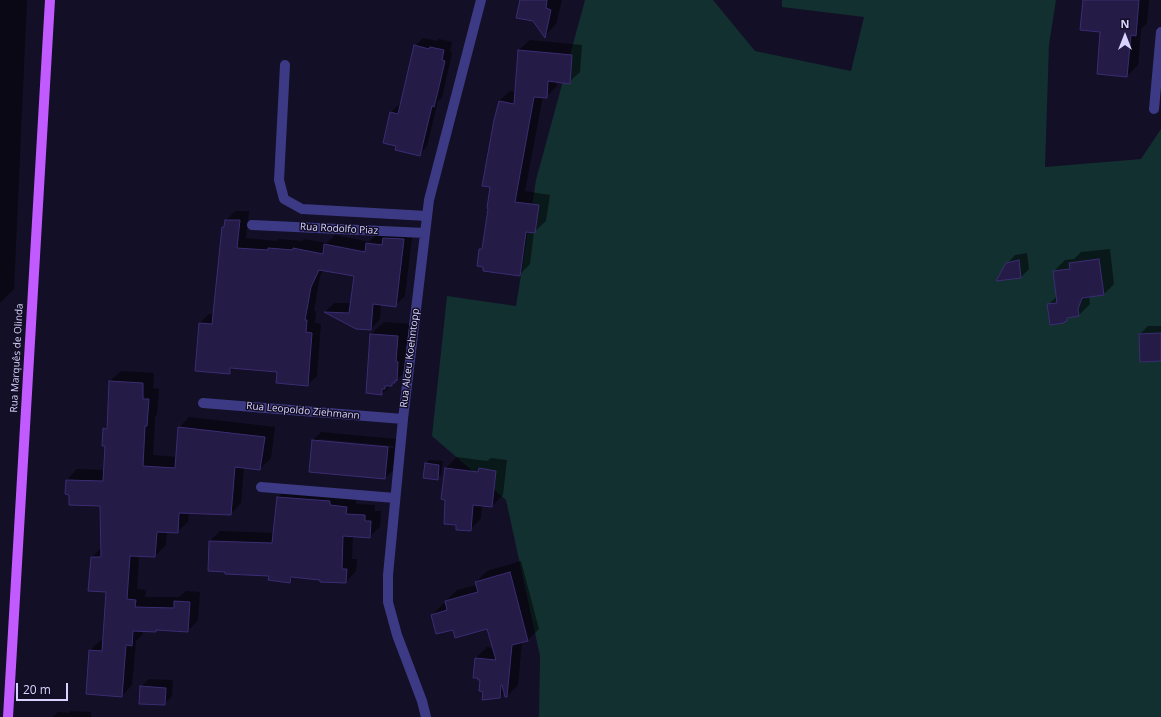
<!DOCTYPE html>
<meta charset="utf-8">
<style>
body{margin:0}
#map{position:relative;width:1161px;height:717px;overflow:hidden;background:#130f26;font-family:"Open Sans",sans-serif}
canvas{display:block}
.north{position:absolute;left:1105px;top:16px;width:40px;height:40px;-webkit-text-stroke:3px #130f26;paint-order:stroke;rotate:0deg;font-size:11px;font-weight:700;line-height:16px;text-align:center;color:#d9d4ff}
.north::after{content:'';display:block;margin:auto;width:14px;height:18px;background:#d9d4ff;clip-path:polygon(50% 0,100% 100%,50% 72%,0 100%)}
.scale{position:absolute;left:16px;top:683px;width:52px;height:18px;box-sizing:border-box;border:2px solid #d9d4ff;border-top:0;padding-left:5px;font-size:12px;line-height:14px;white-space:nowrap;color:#d9d4ff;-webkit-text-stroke:3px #130f26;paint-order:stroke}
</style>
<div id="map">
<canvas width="1161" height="717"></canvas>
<div class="north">N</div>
<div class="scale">20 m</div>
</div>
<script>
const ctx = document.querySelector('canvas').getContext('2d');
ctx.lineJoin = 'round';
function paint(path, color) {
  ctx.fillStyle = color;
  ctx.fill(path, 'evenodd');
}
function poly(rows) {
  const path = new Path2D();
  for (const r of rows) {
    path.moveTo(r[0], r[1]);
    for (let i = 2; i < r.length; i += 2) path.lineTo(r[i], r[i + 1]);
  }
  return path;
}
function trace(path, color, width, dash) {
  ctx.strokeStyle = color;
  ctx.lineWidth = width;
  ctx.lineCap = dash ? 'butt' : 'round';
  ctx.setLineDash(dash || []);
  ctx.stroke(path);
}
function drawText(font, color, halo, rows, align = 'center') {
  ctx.font = font + ' "Open Sans",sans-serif';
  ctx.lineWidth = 3;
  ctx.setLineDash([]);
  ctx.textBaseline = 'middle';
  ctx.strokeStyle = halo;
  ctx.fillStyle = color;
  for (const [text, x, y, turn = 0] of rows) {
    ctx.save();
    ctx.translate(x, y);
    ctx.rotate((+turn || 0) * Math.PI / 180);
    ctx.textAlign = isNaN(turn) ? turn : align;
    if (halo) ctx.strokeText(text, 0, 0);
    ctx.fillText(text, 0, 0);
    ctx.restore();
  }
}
paint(poly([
 [585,0,713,0,755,51,851,71,864,17,782,7,782,0,1056,0,1049,45,1045,167,1141,159,1161,129,1161,717,539,717,540,656,506,500,432,436,447,296,516,306,536,180]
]), '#12302f');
paint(poly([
 [0,0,27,0,14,289,0,303],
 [521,0,562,0,556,24,545,36],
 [1084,0,1149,0,1147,23,1141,29,1138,65,1127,76],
 [423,38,437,41,439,39,452,42,450,52,452,53,442,98,438,101,427,146,419,155,397,146,391,112,399,104,401,105,415,46],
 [530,40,582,45,580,72,569,82,557,81,557,86,546,97,543,96,525,191,550,195,546,221,534,232,530,264,519,275,480,249,484,246,489,208,499,101,510,91,516,92,519,50],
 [236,211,249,211,246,238,276,241,279,239,302,241,304,239,327,243,335,235,369,242,377,234,413,230,405,296,395,305,381,304,380,319,371,329,357,328,325,312,334,303,351,303,355,276,323,270,320,276,314,311,316,311,315,323,321,324,317,376,307,385,278,372,234,368,229,373,200,323,209,314,214,314,223,227,226,225,226,220],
 [1110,249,1114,284,1103,295,1089,296,1090,304,1079,315,1071,316,1064,322,1050,324,1048,305,1057,296,1054,271,1065,260,1074,259,1081,252],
 [1027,253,1029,269,1021,277,997,280,1007,264,1015,255],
 [384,322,410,324,404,373,382,394,371,334],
 [1148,326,1161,326,1161,360,1140,334],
 [121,371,154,373,153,388,159,389,157,414,155,417,153,455,177,457,179,428,189,417,275,427,271,458,260,469,244,467,241,503,231,514,189,512,188,522,177,532,167,532,166,545,155,556,139,555,137,589,146,590,145,597,179,597,186,591,200,592,198,620,188,631,158,629,156,631,143,631,143,634,136,641,132,685,122,696,90,650,101,640,104,640,107,591,92,557,102,547,101,505,70,494,66,493,67,480,77,469,105,470,106,444,104,429,108,425,110,381],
 [321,432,396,439,393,470,385,478,313,440],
 [319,439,394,446,393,448,319,441],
 [457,457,487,461,491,458,507,460,503,495,492,506,482,505,481,518,470,530,446,468],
 [429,460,443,461,441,475,437,478,426,464],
 [288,487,356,497,356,504,375,505,375,511,381,511,380,527,369,537,353,536,352,559,357,559,356,571,346,582,295,576,290,582,270,575,209,570,210,541,220,531,274,533,278,497],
 [521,561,539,629,528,640,522,642,518,685,507,696,505,692,499,697,484,691,476,658,487,647,493,648,488,628,453,628,432,615,443,604,446,603,446,601,457,590,477,585,476,582,487,571],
 [149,679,173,680,172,696,164,704,141,687],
 [71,711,91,712,91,717,92,717,53,717,58,712,69,713]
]), '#0007');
const building = poly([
 [520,0,547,0,546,8,551,10,545,38,533,21,516,18,520,0],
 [1083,0,1139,0,1136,36,1131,35,1127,77,1097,74,1100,32,1080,30,1083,0],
 [414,45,429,49,430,47,444,50,442,60,445,61,438,91,434,107,432,106,420,156,395,150,396,146,383,143,390,112,398,114,414,45],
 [518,50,572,55,570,84,548,81,547,98,534,97,515,202,539,205,535,233,526,232,520,276,483,271,483,267,477,266,479,249,482,249,488,209,487,208,490,187,482,186,494,120,499,101,514,104,518,50],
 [225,220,240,220,237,248,268,250,268,248,293,250,293,248,323,254,324,244,365,252,366,243,382,245,383,238,404,239,396,307,373,304,371,330,356,329,324,312,349,313,354,276,319,270,311,287,305,320,307,320,306,332,312,333,308,386,276,383,277,372,230,368,230,374,195,371,199,323,212,324,222,227,224,227,225,220],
 [1099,259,1104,295,1082,298,1078,309,1079,316,1067,318,1067,321,1064,322,1064,323,1050,325,1047,304,1057,303,1053,271,1070,269,1069,263,1099,259],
 [1019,260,1021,278,996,281,1006,263,1019,260],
 [1161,333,1161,361,1140,362,1139,334,1161,333],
 [370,334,398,336,396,361,398,362,397,381,395,380,395,383,392,383,392,386,385,386,385,389,382,389,382,395,366,393,370,334],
 [109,381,143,383,143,399,149,399,147,426,145,426,143,466,175,468,178,427,265,437,260,470,235,467,231,515,179,513,178,533,157,532,155,557,130,556,127,599,136,600,135,607,174,608,174,601,190,602,188,632,156,630,156,632,133,631,132,646,126,645,122,697,86,694,89,650,102,651,106,592,88,591,91,557,101,557,100,506,69,505,69,495,65,494,66,480,103,481,105,446,102,446,103,428,107,429,109,381],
 [312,440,388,447,385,479,309,472,312,440],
 [425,463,439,465,438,480,423,478,425,463],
 [445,468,478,472,479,468,496,471,492,507,473,505,471,531,456,530,456,525,444,524,445,500,441,499,445,468],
 [277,497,330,501,330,505,347,507,346,514,365,515,365,521,371,521,370,538,343,536,342,569,347,569,346,583,320,582,320,580,291,577,290,583,268,580,269,576,225,574,225,572,208,571,209,541,272,543,277,497],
 [510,572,528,641,512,645,507,697,505,697,502,685,501,685,500,698,482,700,483,692,479,691,480,680,478,680,478,678,473,678,475,658,496,660,487,629,455,638,453,630,436,634,431,615,447,610,445,601,478,592,475,582,510,572],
 [140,686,166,688,165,705,139,704,140,686]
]);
paint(building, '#241b47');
trace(building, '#3b2d73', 1);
trace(poly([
 [285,65,279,180,284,199,302,209,427,216],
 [1154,109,1161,32],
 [252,225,425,233],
 [203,403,403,419],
 [261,487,395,498],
 [426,717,422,701,397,635,388,602,388,575,403,419,429,200,481,0]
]), '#3d3a85', 10);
trace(poly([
 [8,717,50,0]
]), '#c25bff', 10);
drawText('10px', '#d9d4ff', '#130f26', [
 ["Rua Rodolfo Piaz",339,229,3],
 ["Rua Marquês de Olinda",17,358,-87],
 ["Rua Alceu Koehntopp",410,358,-83],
 ["Rua Leopoldo Ziehmann",303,411,5]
]);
</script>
